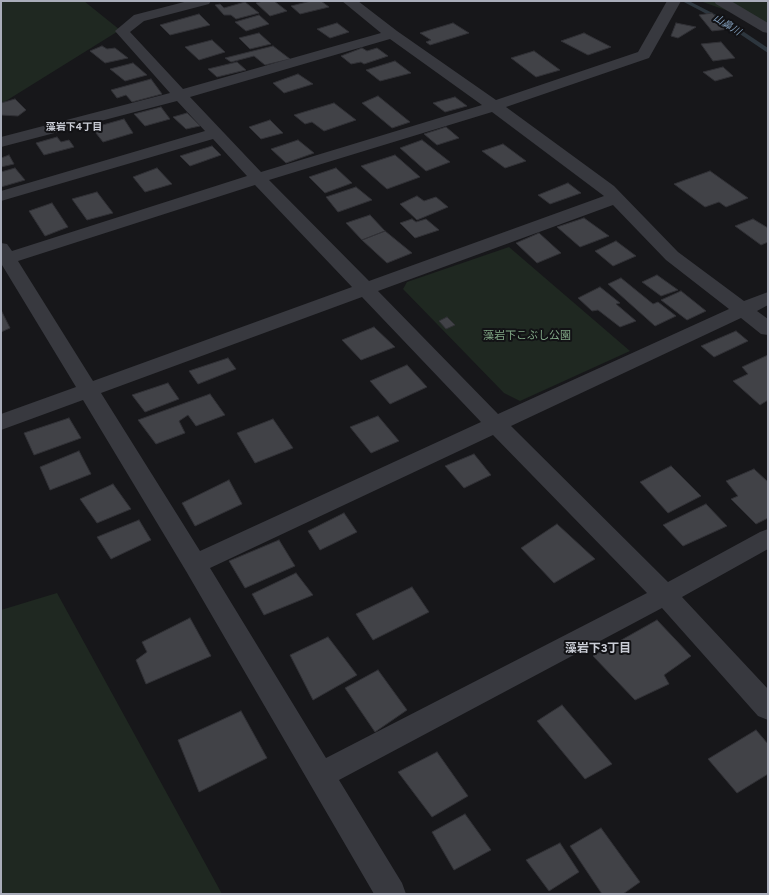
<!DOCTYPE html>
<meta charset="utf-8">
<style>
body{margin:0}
#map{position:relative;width:769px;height:895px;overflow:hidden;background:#17171a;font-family:Figtree,sans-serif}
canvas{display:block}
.frame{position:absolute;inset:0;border:2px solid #a9adba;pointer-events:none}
</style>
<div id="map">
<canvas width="769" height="895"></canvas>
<div class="frame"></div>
</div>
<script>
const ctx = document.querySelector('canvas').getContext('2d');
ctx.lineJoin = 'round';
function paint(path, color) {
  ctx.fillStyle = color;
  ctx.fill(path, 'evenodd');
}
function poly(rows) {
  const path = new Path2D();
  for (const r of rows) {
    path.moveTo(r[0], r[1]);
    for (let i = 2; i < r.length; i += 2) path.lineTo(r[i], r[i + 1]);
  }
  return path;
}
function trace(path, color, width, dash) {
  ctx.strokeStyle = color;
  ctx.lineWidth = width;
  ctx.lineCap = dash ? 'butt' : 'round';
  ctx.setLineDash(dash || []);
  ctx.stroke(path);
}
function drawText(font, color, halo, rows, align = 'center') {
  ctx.font = font + ' Figtree,"Noto Sans JP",sans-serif';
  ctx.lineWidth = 4;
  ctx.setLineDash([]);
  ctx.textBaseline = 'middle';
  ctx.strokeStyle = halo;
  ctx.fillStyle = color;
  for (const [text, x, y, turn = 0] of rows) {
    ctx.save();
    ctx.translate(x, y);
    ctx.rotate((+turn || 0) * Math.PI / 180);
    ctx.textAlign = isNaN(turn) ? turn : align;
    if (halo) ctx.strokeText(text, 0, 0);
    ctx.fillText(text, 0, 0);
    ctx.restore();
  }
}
paint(poly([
 [1,1,84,1,120,30,1,104],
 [700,1,768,1,768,25],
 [509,247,630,351,520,401,504,393,403,289,407,282],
 [57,593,222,894,1,894,1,610]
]), '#1f2821');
paint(poly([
 [682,1,689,1,726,20,768,48,768,53,722,22,682,1]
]), '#2d363e');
const building = poly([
 [263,1,274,1,287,11,270,16,256,3,263,1],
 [311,1,321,1,329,7,300,14,291,6,311,1],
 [245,2,259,13,236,19,231,15,224,15,215,5,220,4,224,8,245,2],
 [712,13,729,29,712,31,699,15,712,13],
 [199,14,210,25,170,35,160,25,199,14],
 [259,15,269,24,246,31,235,22,259,15],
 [337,23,349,32,330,38,317,29,337,23],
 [453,23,469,33,430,45,426,42,431,40,420,33,453,23],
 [676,23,696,27,678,38,671,36,676,23],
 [259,33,271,44,250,49,239,38,259,33],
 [584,33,611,47,588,55,561,41,584,33],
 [212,40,225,52,199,60,185,47,212,40],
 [721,42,735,58,713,61,701,44,721,42],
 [102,46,107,49,115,48,128,58,105,63,90,51,102,46],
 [273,46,290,59,265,65,254,56,231,62,225,58,273,46],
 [362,48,367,51,377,48,388,56,364,64,361,62,351,64,341,56,362,48],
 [534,51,560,70,536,77,511,58,534,51],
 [395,61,411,73,380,81,366,70,395,61],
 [237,62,246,70,217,77,208,69,237,62],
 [133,63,147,75,125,81,110,69,133,63],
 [723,67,733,76,715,81,703,72,723,67],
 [298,74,313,84,284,93,273,83,298,74],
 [151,79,162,94,132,102,126,95,117,98,111,90,151,79],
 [378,96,410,122,392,128,362,103,378,96],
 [455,97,467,106,445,112,433,103,455,97],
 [15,99,26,110,18,116,1,115,1,103,15,99],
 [334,103,356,120,324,131,312,122,305,124,294,115,334,103],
 [161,107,170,119,145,126,134,114,161,107],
 [187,113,200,126,186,129,173,117,187,113],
 [124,119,133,133,103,142,92,128,124,119],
 [270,120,283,133,261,139,249,127,270,120],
 [446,127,459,138,437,145,424,134,446,127],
 [57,137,61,142,69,140,74,147,44,155,36,143,57,137],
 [298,140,314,153,286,163,271,149,298,140],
 [422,140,450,162,426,171,400,148,422,140],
 [503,144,526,161,505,168,482,151,503,144],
 [212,146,221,155,190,166,180,156,212,146],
 [9,155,14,164,1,167,1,158,9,155],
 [395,155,420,177,387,189,361,166,395,155],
 [15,168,25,180,1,187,1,172,15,168],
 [157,168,172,184,145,192,133,177,157,168],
 [336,168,352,183,325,193,309,177,336,168],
 [710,171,748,198,726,207,719,202,705,207,674,184,710,171],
 [568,183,581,193,550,204,538,195,568,183],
 [356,187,372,200,338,212,326,197,356,187],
 [97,192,113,213,87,220,72,199,97,192],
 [417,196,424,201,436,197,448,207,417,220,400,204,417,196],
 [52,203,68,227,45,236,29,211,52,203],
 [370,215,385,231,362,240,346,223,370,215],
 [584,218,609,236,580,247,557,227,584,218],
 [412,219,416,222,426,219,439,230,415,238,400,223,412,219],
 [753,219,768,228,768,242,761,245,735,226,753,219],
 [385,231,412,253,387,263,362,240,385,231],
 [539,233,561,253,537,263,516,243,539,233],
 [616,241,636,256,613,266,595,251,616,241],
 [657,275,678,290,661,296,642,282,657,275],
 [621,278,653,304,658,302,676,316,655,326,608,284,621,278],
 [600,287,620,303,616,304,636,321,620,327,598,310,592,311,578,298,600,287],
 [681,291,706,311,687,320,661,300,681,291],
 [1,310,10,328,1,332,1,310],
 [447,317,455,325,446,329,439,321,447,317],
 [374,327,395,347,361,360,342,340,374,327],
 [736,331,748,341,714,357,701,346,736,331],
 [768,355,768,400,760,405,733,381,748,374,742,367,768,355],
 [228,358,236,369,198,384,189,371,228,358],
 [407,365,427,387,390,404,370,381,407,365],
 [168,383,179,399,145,412,132,395,168,383],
 [210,394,225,415,196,426,188,415,179,421,185,433,156,444,138,420,210,394],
 [378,416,399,441,371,453,350,427,378,416],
 [69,418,81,438,34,455,24,433,69,418],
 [273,419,293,448,255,463,237,433,273,419],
 [79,451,91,474,50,490,40,467,79,451],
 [474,454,491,475,464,488,445,466,474,454],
 [671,466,701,496,668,513,640,482,671,466],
 [754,469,768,482,768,518,756,524,731,499,738,496,726,481,754,469],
 [229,480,242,504,195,526,182,503,229,480],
 [113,484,131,509,97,523,80,499,113,484],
 [706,504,727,526,683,546,663,525,706,504],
 [344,513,357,532,320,550,308,531,344,513],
 [139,520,151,540,111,559,97,537,139,520],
 [557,524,595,559,554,583,521,548,557,524],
 [279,540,295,566,245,588,229,561,279,540],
 [296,573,313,595,264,615,252,594,296,573],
 [412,587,429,612,373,640,356,614,412,587],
 [190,618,211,656,146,684,136,660,147,652,142,642,190,618],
 [657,620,691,656,664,675,669,684,635,700,593,656,657,620],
 [328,637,357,675,313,700,290,655,328,637],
 [378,670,407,710,375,732,345,688,378,670],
 [562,705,612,764,585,779,537,721,562,705],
 [241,711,267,758,199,792,178,740,241,711],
 [756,730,768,744,768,774,737,793,708,759,756,730],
 [437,752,468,796,432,817,398,772,437,752],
 [465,814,491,850,454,870,432,832,465,814],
 [601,828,640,882,623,894,602,894,570,846,601,828],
 [560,843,579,872,549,891,526,860,560,843]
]);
paint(building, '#414247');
trace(building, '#313136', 1);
paint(poly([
 [188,1,211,1,209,4,144,21,130,32,183,89,381,33,342,1,358,1,397,31,496,100,638,52,667,1,681,1,649,58,506,107,614,186,678,252,744,301,768,292,768,305,757,311,768,319,768,335,761,334,741,318,511,426,668,582,760,532,768,529,768,549,682,597,768,689,768,720,758,716,662,608,339,780,402,883,406,894,374,894,186,571,83,400,1,430,1,414,76,387,2,265,1,266,1,243,7,244,12,251,247,176,213,139,1,201,1,191,205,131,177,101,1,147,1,137,170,93,115,31,134,15,188,1],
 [390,39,482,105,261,172,190,97,390,39],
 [492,112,604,196,369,281,269,180,492,112],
 [255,185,352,287,93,381,18,261,255,185],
 [613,205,666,260,729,309,498,414,378,291,613,205],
 [362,297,481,422,200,551,101,393,362,297],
 [493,435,647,593,326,758,210,568,493,435],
 [714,1,731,1,768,23,768,33,763,32,716,4,714,1]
]), '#38393f');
drawText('italic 10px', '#7f9ab6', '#121215', [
 ["山鼻川",727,25,32]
]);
drawText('bold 10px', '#cacdd6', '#121215', [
 ["藻岩下4丁目",74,127]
]);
drawText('11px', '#7fa584', '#121215', [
 ["藻岩下こぶし公園",527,336]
]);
drawText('bold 12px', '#cacdd6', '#121215', [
 ["藻岩下3丁目",598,648]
]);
</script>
